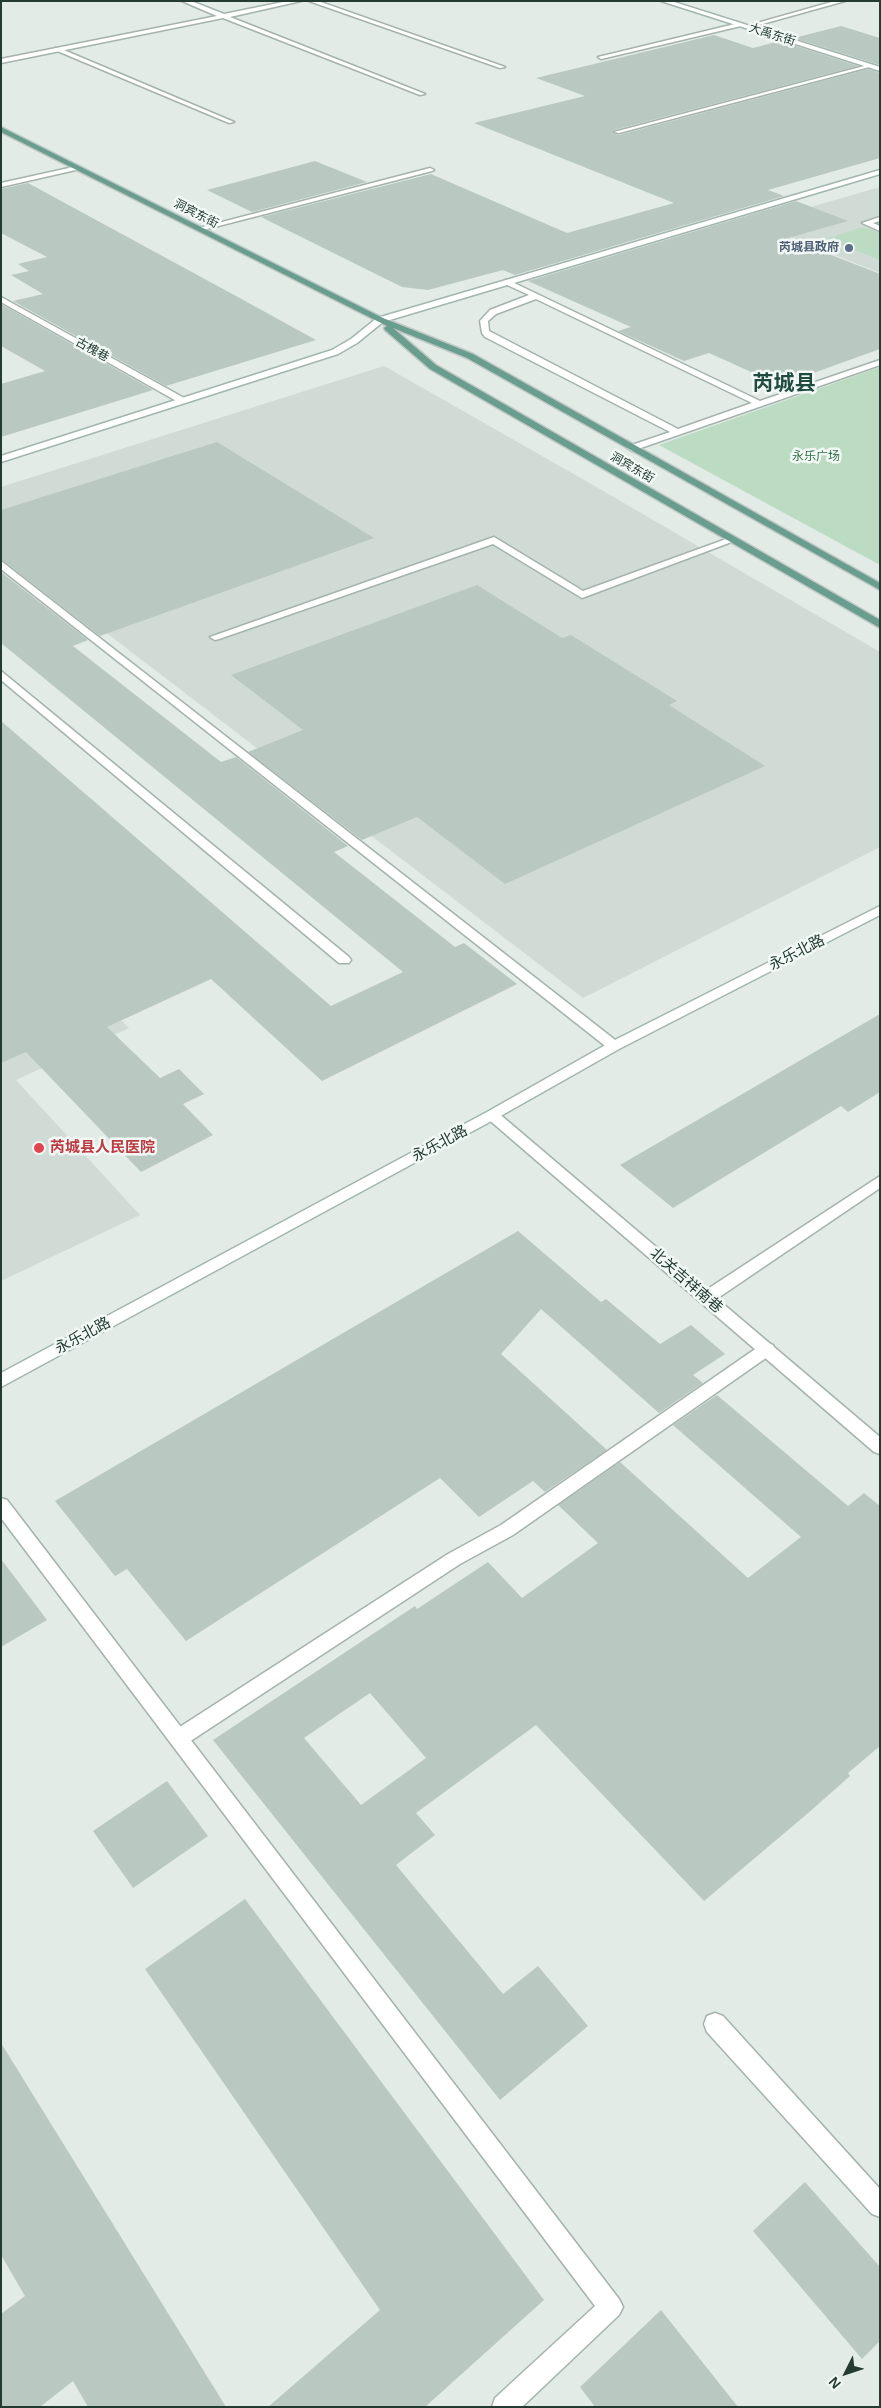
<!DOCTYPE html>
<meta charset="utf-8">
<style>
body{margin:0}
#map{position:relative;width:881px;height:2408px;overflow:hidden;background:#e2ebe6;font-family:Arial,sans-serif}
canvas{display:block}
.frame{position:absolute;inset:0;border:2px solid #233b33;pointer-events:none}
.north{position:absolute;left:821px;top:2348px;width:50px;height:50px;-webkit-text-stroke:4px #f2f8f5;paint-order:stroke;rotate:229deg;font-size:14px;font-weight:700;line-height:20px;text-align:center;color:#233b33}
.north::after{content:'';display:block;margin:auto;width:18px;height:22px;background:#233b33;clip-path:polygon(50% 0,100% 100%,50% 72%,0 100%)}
</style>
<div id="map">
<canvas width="881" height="2408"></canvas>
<div class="frame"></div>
<div class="north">N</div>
</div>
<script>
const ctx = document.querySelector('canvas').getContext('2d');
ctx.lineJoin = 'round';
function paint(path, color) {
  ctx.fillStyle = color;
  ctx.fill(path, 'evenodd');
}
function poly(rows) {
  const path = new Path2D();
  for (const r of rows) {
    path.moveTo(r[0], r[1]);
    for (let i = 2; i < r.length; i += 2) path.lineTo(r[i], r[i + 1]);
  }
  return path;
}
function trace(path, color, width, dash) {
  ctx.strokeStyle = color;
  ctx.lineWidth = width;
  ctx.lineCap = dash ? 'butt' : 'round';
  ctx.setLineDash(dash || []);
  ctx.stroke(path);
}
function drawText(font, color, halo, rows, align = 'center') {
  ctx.font = font + ' Arial,"Noto Sans SC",sans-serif';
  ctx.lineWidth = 5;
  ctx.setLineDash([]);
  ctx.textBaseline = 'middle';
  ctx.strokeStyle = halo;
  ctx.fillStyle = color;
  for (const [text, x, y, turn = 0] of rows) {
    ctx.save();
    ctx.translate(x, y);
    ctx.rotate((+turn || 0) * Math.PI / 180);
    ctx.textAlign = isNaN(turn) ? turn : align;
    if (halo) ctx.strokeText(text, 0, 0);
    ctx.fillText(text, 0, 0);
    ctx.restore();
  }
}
paint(poly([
 [880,187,880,273,755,223],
 [384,366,586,481,880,652,880,847,583,998,1,552,1,487],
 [1,902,129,1028,16,1080,140,1215,1,1281]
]), '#d0dbd5');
paint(poly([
 [859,228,867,228,880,233,880,260,826,239],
 [880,367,880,565,659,445]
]), '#bcdbc3');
paint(poly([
 [841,26,880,38,880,65,794,38],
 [714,35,753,48,780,41,858,66,614,130,612,133,619,135,868,69,880,73,880,158,768,190,784,196,515,275,503,270,428,290,402,287,261,217,431,174,567,233,674,203,474,123,585,96,536,78],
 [315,161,367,182,252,212,207,190],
 [28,183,236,296,316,340,166,386,13,301,43,294,11,275,29,271,18,264,47,257,1,233,1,189],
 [796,201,848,221,788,238,880,274,880,349,780,385,709,353,684,361,618,331,631,327,528,281],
 [1,304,153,390,1,437,1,384,45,371,1,346],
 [217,442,374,538,100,636,1,559,1,510],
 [1,572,88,640,73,646,221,762,236,757,348,846,334,852,455,947,464,943,517,984,322,1081,211,979,107,1027,160,1078,179,1069,204,1094,183,1104,213,1135,141,1172,26,1052,1,1063,1,721,331,1006,403,972,1,643],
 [477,585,562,638,571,635,677,701,669,705,765,766,505,884,417,817,362,840,248,752,303,730,231,675],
 [880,1014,880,1092,848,1112,841,1106,673,1208,620,1165],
 [518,1231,601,1302,606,1299,660,1344,691,1325,725,1354,693,1375,703,1383,659,1413,541,1309,501,1354,607,1450,545,1492,533,1481,479,1517,440,1478,186,1641,127,1569,115,1576,55,1501],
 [717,1395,848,1506,864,1493,880,1506,880,1746,848,1773,850,1776,807,1814,704,1901,536,1725,416,1813,435,1835,396,1865,503,1994,538,1966,588,2026,500,2100,213,1740,415,1606,417,1609,488,1562,522,1598,598,1543,558,1505,620,1462,748,1578,801,1537,673,1425],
 [370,1693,426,1758,361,1805,304,1738],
 [1,1559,47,1620,1,1647],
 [167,1781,208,1836,133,1888,93,1831],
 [245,1899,544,2300,425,2407,268,2407,380,2310,145,1969],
 [1,2043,226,2407,88,2407,73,2381,40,2407,1,2407,1,2314,25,2296,1,2255],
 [805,2182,880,2267,880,2341,862,2359,753,2231],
 [661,2310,738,2407,595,2407,580,2387]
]), '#bac8c2');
const lane = poly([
 [309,1,318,1,505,67,500,68,309,1],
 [835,1,845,1,748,28,743,27,835,1],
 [55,48,59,48,234,122,229,123,55,50,55,48],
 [868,65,873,66,619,133,614,132,868,65],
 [78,166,80,167,80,169,1,187,1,183,78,166],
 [430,168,434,170,432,171,199,231,195,229,430,168],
 [880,217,880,221,873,223,880,226,880,231,862,223,880,217],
 [508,280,760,401,880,360,880,365,632,451,627,448,629,446,670,432,485,337,482,333,480,321,490,310,529,295,505,284,505,280,508,280],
 [536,299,752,403,678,429,489,331,488,321,496,314,536,299],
 [494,537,583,591,729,538,735,538,737,540,582,598,493,544,219,639,215,640,210,637,494,537],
 [1,671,349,957,351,960,349,963,339,963,1,680,1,671],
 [880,1176,880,1188,712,1302,706,1304,700,1302,698,1298,700,1294,880,1176],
 [767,1343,773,1345,775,1349,773,1353,513,1535,460,1564,186,1744,179,1747,172,1744,169,1738,172,1732,448,1554,501,1525,761,1345,767,1343]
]);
const street = poly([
 [182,1,191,1,224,14,288,1,301,1,230,17,425,94,420,95,223,18,1,63,1,59,217,16,182,1],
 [739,23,741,26,601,59,598,57,739,23],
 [1,297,186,399,187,401,180,403,1,302,1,297],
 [1,561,619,1043,621,1046,619,1049,609,1049,1,569,1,561],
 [492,1110,497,1112,880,1437,880,1454,874,1452,487,1118,485,1115,492,1110],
 [1,1498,7,1500,619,2299,623,2307,619,2315,522,2407,492,2407,495,2398,595,2306,1,1518,1,1498],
 [715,2013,723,2016,880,2189,880,2217,872,2214,707,2032,704,2024,707,2016,715,2013]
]);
const secondary = poly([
 [661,1,671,1,880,67,880,71,661,1],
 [880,170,880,174,383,322,357,343,338,354,1,462,1,456,332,350,351,339,377,318,880,170],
 [880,906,880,915,619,1049,497,1118,1,1387,1,1373,487,1112,609,1043,880,906]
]);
const primary = poly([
 [1,127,383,318,473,354,880,583,880,590,467,358,393,328,436,365,880,620,880,628,430,369,385,330,384,328,387,326,1,132,1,127]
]);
trace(lane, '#a5b3ad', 3);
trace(street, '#a5b3ad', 3);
trace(secondary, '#a1b6ae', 3);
trace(primary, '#c1c8c6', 3);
paint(lane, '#fff');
paint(street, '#fff');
paint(secondary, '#fff');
paint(primary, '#699e8e');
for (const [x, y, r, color] of [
 [849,248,5,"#5c6f8a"],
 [39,1148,6,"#e0444e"]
]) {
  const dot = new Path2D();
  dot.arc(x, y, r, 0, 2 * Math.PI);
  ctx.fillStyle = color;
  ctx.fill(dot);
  trace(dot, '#f2f8f5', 2);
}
drawText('12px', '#233b33', '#f2f8f5', [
 ["大禹东街",772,35,18],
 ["洞宾东街",196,214,27],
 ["古槐巷",92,350,29],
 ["洞宾东街",632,468,30]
]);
drawText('bold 12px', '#4e5e75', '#f2f8f5', [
 ["芮城县政府",839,248]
], 'right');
drawText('12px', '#306f46', '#f2f8f5', [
 ["永乐广场",816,457]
]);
drawText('15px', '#233b33', '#f2f8f5', [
 ["永乐北路",797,953,-27],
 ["永乐北路",440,1144,-28],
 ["北关吉祥南巷",686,1281,41],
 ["永乐北路",83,1336,-28]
]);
drawText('bold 15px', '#be3a42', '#f2f8f5', [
 ["芮城县人民医院",50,1148]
], 'left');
drawText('bold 21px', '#204b3f', '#f2f8f5', [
 ["芮城县",784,384]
]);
</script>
